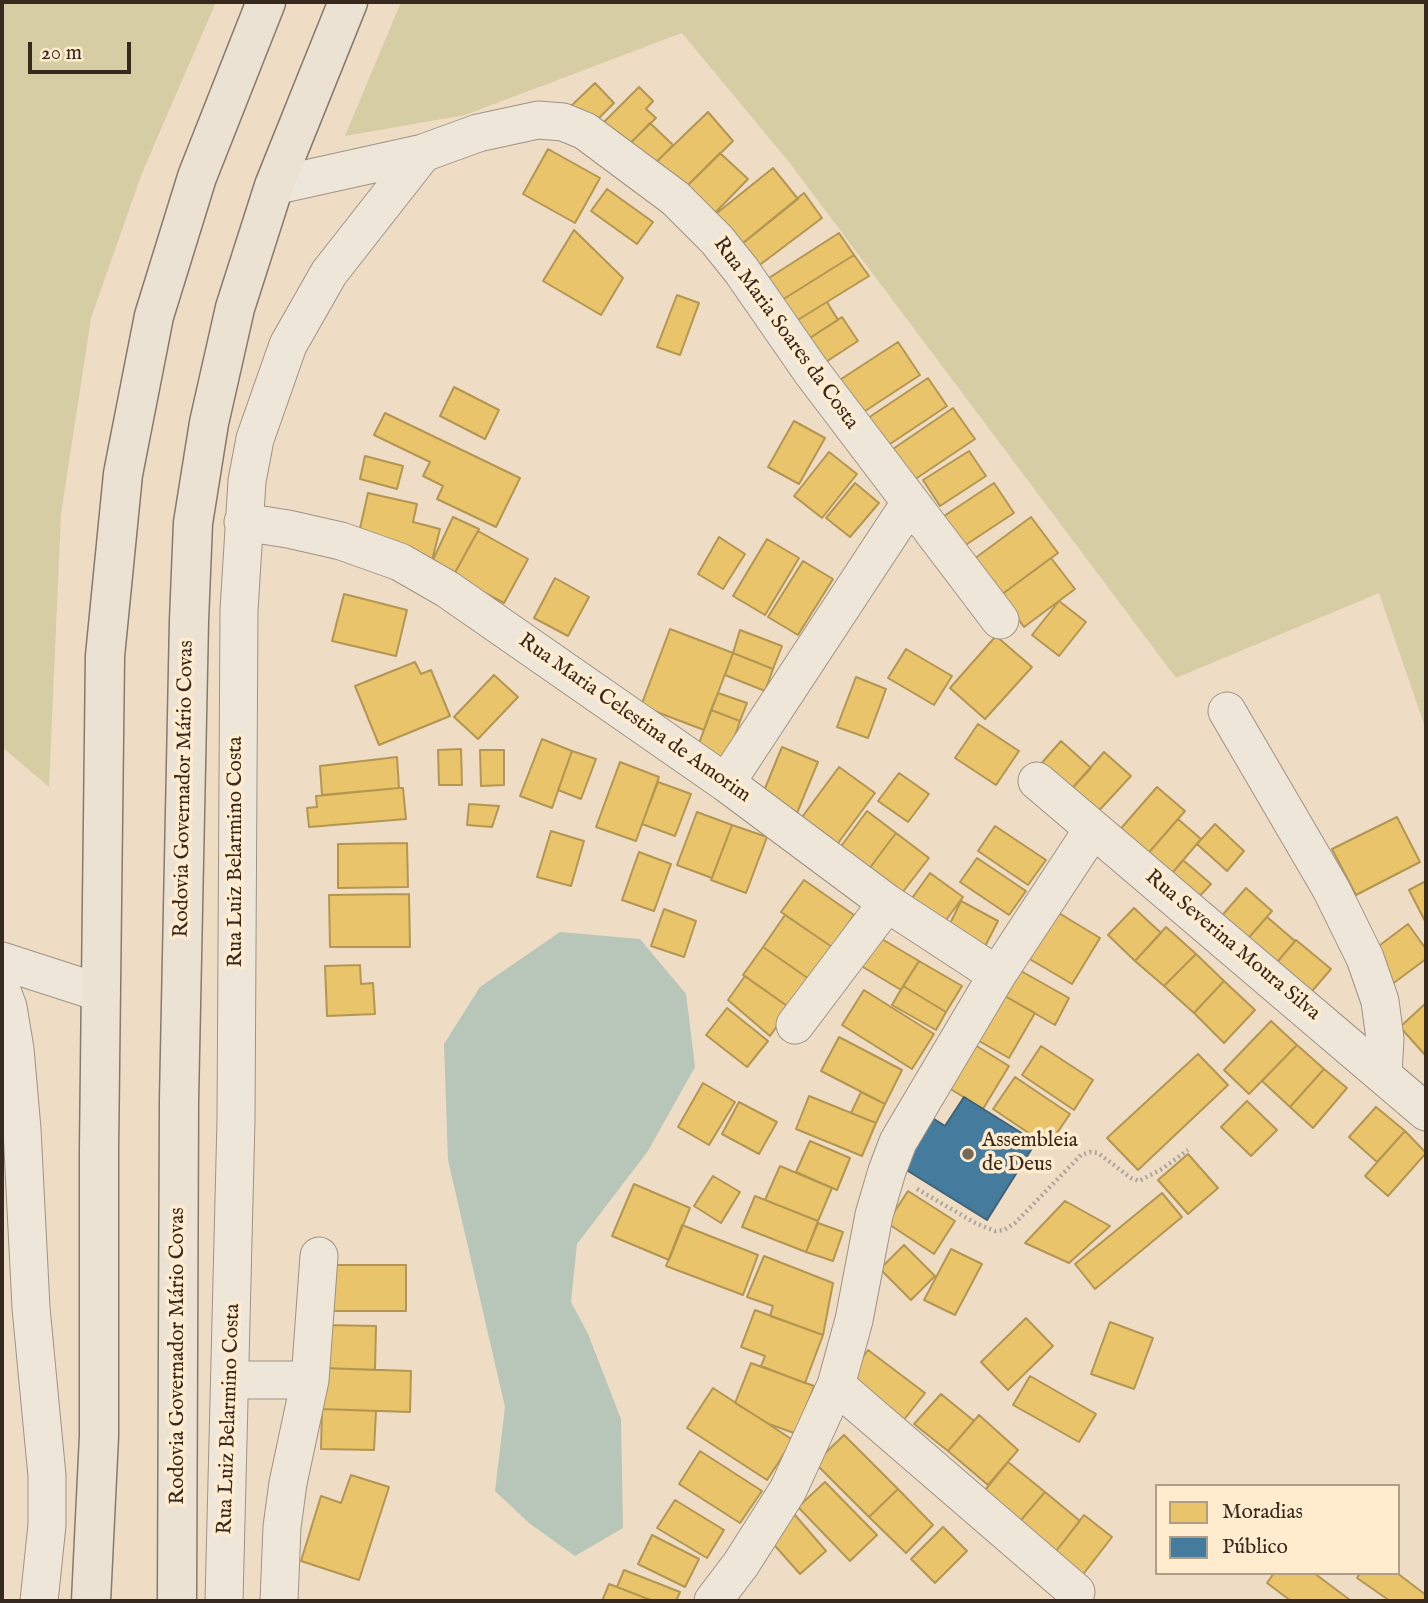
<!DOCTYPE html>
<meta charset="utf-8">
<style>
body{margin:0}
#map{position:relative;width:1428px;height:1603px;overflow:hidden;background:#eedcc4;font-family:"IM FELL English",serif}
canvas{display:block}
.frame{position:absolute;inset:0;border:4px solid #38291e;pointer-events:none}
.legend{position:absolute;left:1155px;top:1484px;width:245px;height:91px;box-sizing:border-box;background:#ffebce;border:2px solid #af9d88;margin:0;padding:9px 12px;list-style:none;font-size:21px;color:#38291e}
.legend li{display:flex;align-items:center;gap:14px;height:35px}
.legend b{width:35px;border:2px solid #af9d88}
.scale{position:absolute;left:28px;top:42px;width:103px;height:32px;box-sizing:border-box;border:4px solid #38291e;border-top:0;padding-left:9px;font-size:21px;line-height:24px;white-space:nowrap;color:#38291e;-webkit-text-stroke:5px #ffebce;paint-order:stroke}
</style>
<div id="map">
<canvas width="1428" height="1603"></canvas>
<div class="frame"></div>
<ul class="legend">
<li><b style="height:19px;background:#e9c46a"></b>Moradias</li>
<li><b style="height:19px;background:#457b9d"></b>Público</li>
</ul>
<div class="scale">20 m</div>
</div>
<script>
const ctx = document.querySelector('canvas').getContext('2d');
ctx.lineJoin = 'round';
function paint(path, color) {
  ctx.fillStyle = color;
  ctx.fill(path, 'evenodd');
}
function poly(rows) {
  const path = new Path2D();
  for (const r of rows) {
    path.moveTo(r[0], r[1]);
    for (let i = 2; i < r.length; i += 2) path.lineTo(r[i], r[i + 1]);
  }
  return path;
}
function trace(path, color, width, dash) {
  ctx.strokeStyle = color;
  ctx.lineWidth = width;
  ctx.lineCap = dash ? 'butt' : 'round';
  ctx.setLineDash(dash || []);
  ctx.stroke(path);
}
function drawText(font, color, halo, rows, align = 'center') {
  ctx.font = font + ' "IM FELL English",serif';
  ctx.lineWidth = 7;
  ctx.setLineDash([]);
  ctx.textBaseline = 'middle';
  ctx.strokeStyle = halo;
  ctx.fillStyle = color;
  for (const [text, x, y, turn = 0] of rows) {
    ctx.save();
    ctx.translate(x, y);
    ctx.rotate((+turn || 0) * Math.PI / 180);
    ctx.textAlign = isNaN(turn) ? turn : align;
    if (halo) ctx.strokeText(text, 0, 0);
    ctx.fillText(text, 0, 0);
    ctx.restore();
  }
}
paint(poly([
 [2,2,216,2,142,173,91,318,61,514,49,787,2,747],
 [401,2,1426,2,1426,730,1379,593,1176,678,789,162,682,33,465,115,345,136]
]), '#d7cda4');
paint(poly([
 [560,932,640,939,686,994,695,1067,648,1151,577,1244,571,1302,588,1334,621,1419,623,1528,575,1556,529,1523,495,1491,505,1407,448,1160,444,1044,480,987]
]), '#b8c5b9');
const homes = poly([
 [595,83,614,103,590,127,570,107,595,83],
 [639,87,653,101,646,109,656,118,618,155,594,132,639,87],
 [708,112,733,141,678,195,650,168,708,112],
 [650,123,673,145,645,174,622,152,650,123],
 [548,149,600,178,575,223,523,194,548,149],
 [720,153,748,179,707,221,678,195,720,153],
 [773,168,798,199,732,252,707,221,773,168],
 [607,189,653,222,637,244,591,211,607,189],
 [804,193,822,218,749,273,732,252,804,193],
 [574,230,623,278,601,315,543,281,574,230],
 [839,233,854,255,774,305,761,283,839,233],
 [854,255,869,276,788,326,774,305,854,255],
 [677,295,699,303,680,355,657,347,677,295],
 [827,302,838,320,799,345,788,326,827,302],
 [842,317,858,341,815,369,799,345,842,317],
 [898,342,920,375,856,417,832,385,898,342],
 [928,378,947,406,887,446,868,418,928,378],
 [454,387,499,410,485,439,440,416,454,387],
 [953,408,975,439,908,484,887,453,953,408],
 [385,413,520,478,496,527,437,499,443,486,423,476,430,462,374,435,385,413],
 [794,421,825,438,799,484,768,467,794,421],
 [969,451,986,476,940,506,923,480,969,451],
 [829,452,857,474,822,518,794,496,829,452],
 [365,456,403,466,397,489,360,479,365,456],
 [855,483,879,503,850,537,826,518,855,483],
 [994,483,1014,513,958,550,938,520,994,483],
 [368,493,417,504,413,522,440,529,431,564,356,546,368,493],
 [453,517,479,529,453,576,431,564,453,517],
 [1031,517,1058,553,1001,595,974,559,1031,517],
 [478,531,528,559,504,603,453,576,478,531],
 [719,537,745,554,723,589,698,574,719,537],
 [767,539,799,558,765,615,733,596,767,539],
 [1051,558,1075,589,1024,627,1001,595,1051,558],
 [803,561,833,579,798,635,768,617,803,561],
 [555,578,589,597,568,636,534,618,555,578],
 [344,594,407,610,396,656,332,641,344,594],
 [1059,601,1086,622,1059,656,1032,635,1059,601],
 [670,629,733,653,704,730,641,706,670,629],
 [740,630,782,646,773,669,733,653,740,630],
 [996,636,1032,667,985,719,950,688,996,636],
 [906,649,952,676,934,705,888,678,906,649],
 [733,653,773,669,765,691,725,675,733,653],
 [415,662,421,674,431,670,450,716,379,745,355,686,415,662],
 [494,675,518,697,478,739,454,717,494,675],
 [856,677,886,689,868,738,837,727,856,677],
 [718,693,747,703,740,721,711,710,718,693],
 [711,710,740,721,725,765,695,755,711,710],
 [978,724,1019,751,996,785,955,758,978,724],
 [542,739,572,751,552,808,520,796,542,739],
 [1061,741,1091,768,1068,793,1039,766,1061,741],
 [782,747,818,762,797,813,761,798,782,747],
 [461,749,462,785,439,785,438,750,461,749],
 [480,750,504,750,504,785,481,786,480,750],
 [572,751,596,759,581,799,558,790,572,751],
 [1104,752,1131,776,1094,816,1068,793,1104,752],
 [397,757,399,788,322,795,320,766,397,757],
 [620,762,659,777,636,841,596,827,620,762],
 [839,767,875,793,830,854,794,828,839,767],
 [899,773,929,794,908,822,878,801,899,773],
 [658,782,691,794,675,836,642,824,658,782],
 [1157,787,1185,811,1145,857,1117,833,1157,787],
 [399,788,403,788,406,819,309,827,307,808,317,807,316,796,399,788],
 [469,804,499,806,492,827,467,825,469,804],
 [867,811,896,833,863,877,834,856,867,811],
 [697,812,732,825,712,878,677,865,697,812],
 [1397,817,1420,862,1356,895,1332,849,1397,817],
 [1178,819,1201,839,1169,877,1145,857,1178,819],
 [1215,824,1244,851,1227,871,1197,844,1215,824],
 [732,825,767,837,746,893,711,880,732,825],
 [995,826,1046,860,1028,885,978,851,995,826],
 [551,831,584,841,571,886,537,877,551,831],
 [896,833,929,858,895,902,863,877,896,833],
 [407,843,408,887,338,888,338,844,407,843],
 [639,852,671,864,654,911,622,900,639,852],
 [977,858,1026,891,1009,915,960,882,977,858],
 [1183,860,1211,884,1196,900,1169,877,1183,860],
 [930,873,963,897,938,931,905,908,930,873],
 [804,880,854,915,832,947,781,912,804,880],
 [1426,881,1426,923,1409,890,1426,881],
 [1246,888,1272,911,1245,942,1219,919,1246,888],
 [409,894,410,947,330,947,329,895,409,894],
 [961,901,998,921,980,956,943,938,961,901],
 [1044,904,1100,938,1072,984,1016,951,1044,904],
 [1134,908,1161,933,1135,961,1108,935,1134,908],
 [664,909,696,921,684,957,651,946,664,909],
 [785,915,832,947,809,979,763,947,785,915],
 [1267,917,1295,941,1273,967,1245,942,1267,917],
 [1408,924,1426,949,1426,959,1391,985,1368,954,1408,924],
 [1166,927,1196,954,1164,986,1135,961,1166,927],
 [875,935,919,961,901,990,858,964,875,935],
 [1296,940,1331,969,1307,997,1273,967,1296,940],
 [763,947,809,979,790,1008,743,975,763,947],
 [1196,954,1224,981,1194,1013,1164,986,1196,954],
 [919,961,962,986,946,1012,903,986,919,961],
 [360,965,361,984,373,983,375,1014,327,1016,325,966,360,965],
 [1012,966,1069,998,1055,1025,998,992,1012,966],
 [745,976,790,1008,770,1036,728,1000,745,976],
 [1224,981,1255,1010,1224,1043,1194,1013,1224,981],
 [903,986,946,1012,936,1030,892,1005,903,986],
 [864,990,934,1034,912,1069,842,1025,864,990],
 [998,992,1035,1013,1009,1058,972,1037,998,992],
 [1426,1003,1426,1056,1400,1027,1426,1003],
 [727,1008,768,1041,747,1067,706,1035,727,1008],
 [1271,1021,1297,1045,1249,1094,1224,1070,1271,1021],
 [839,1037,902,1070,885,1104,821,1071,839,1037],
 [970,1042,1009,1066,983,1109,944,1085,970,1042],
 [1297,1045,1324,1069,1290,1107,1262,1081,1297,1045],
 [1041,1046,1093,1080,1074,1110,1022,1075,1041,1046],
 [1198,1054,1228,1085,1138,1170,1107,1138,1198,1054],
 [1324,1069,1347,1088,1313,1128,1290,1107,1324,1069],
 [1015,1077,1070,1114,1048,1146,993,1109,1015,1077],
 [703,1083,735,1102,709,1145,678,1127,703,1083],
 [861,1092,885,1104,876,1123,851,1113,861,1092],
 [809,1096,876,1123,862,1156,796,1129,809,1096],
 [1247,1101,1277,1130,1251,1156,1221,1127,1247,1101],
 [739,1102,777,1122,759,1154,722,1134,739,1102],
 [1376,1107,1405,1131,1377,1162,1349,1137,1376,1107],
 [1405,1131,1426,1153,1388,1196,1365,1176,1405,1131],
 [810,1141,850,1158,837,1190,796,1172,810,1141],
 [1188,1154,1218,1188,1188,1214,1158,1180,1188,1154],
 [780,1166,832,1188,818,1221,765,1200,780,1166],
 [713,1176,740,1192,721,1223,694,1206,713,1176],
 [634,1184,690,1208,669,1260,612,1236,634,1184],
 [908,1191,955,1221,934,1254,887,1223,908,1191],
 [1162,1193,1182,1217,1095,1289,1075,1264,1162,1193],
 [755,1196,818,1221,806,1252,742,1227,755,1196],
 [1065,1201,1110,1226,1069,1263,1025,1243,1065,1201],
 [818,1223,843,1232,833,1261,806,1252,818,1223],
 [682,1225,758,1255,743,1295,666,1266,682,1225],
 [904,1245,935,1276,911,1300,880,1269,904,1245],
 [951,1249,982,1264,955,1315,924,1300,951,1249],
 [764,1256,833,1283,823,1335,770,1316,773,1306,747,1297,764,1256],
 [327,1265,406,1265,406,1311,328,1311,327,1265],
 [755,1310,823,1335,805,1383,761,1366,765,1356,741,1347,755,1310],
 [1026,1318,1053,1346,1008,1390,981,1362,1026,1318],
 [1110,1322,1153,1338,1134,1389,1091,1374,1110,1322],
 [324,1325,376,1326,375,1370,323,1368,324,1325],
 [868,1350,925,1393,903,1421,847,1379,868,1350],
 [751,1363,814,1386,798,1429,794,1433,769,1424,735,1403,751,1363],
 [323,1368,411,1371,410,1412,322,1409,323,1368],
 [1030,1376,1096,1414,1079,1442,1013,1405,1030,1376],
 [713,1388,793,1440,767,1480,687,1428,713,1388],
 [941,1394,974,1421,948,1451,914,1424,941,1394],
 [322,1409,376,1411,374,1450,321,1449,322,1409],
 [979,1415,1018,1450,988,1485,948,1451,979,1415],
 [844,1435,898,1489,869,1517,815,1463,844,1435],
 [700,1451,762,1491,740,1523,679,1484,700,1451],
 [1008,1462,1045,1492,1016,1526,981,1495,1008,1462],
 [351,1475,389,1487,359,1580,301,1561,321,1496,341,1503,351,1475],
 [825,1482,877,1535,850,1561,798,1507,825,1482],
 [898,1489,933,1525,906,1553,869,1517,898,1489],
 [1045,1492,1080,1521,1053,1555,1016,1526,1045,1492],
 [675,1500,724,1530,707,1558,657,1528,675,1500],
 [795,1515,826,1551,800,1574,769,1539,795,1515],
 [1084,1515,1112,1537,1081,1577,1053,1555,1084,1515],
 [943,1527,967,1551,935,1583,911,1559,943,1527],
 [652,1535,699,1559,685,1587,638,1564,652,1535],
 [624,1570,680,1592,676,1601,653,1601,617,1587,624,1570],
 [1274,1573,1314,1573,1350,1600,1291,1601,1267,1583,1274,1573],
 [1360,1573,1397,1573,1426,1595,1426,1601,1390,1601,1357,1578,1360,1573],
 [609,1584,617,1587,653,1601,602,1601,609,1584]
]);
paint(homes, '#e9c46a');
trace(homes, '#b49653', 2);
const public = poly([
 [964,1097,1036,1142,987,1220,900,1166,931,1117,945,1126,964,1097]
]);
paint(public, '#457b9d');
trace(public, '#416277', 2);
const minor = poly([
 [274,186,423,153,478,133,538,120,563,122,585,131,675,198,717,240,741,270,811,371,1000,620],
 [243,522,288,529,341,541,400,562,447,589,726,783,887,903,997,975],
 [1227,711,1331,889,1365,958,1380,1001,1385,1039,1383,1074],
 [1037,781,1426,1112],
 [726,783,910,503],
 [2,961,101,993],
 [2,991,8,1007,15,1049,22,1129,31,1308,47,1476,47,1525,39,1601],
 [795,1025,887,903],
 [231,1380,310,1380],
 [836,1385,1076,1592],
 [224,1601,236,1120,239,610,247,481,255,439,288,345,329,273,423,153],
 [279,1601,282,1527,288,1483,310,1380,319,1256],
 [713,1601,741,1564,788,1490,836,1385,854,1320,874,1215,887,1171,898,1142,997,975,1093,829]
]);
const trunk = poly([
 [91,1601,99,1436,99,1149,105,656,123,474,154,316,197,177,266,2],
 [177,1601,179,1101,189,621,193,523,209,423,235,308,274,186,348,2]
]);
trace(minor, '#9e9384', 39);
trace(trunk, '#867a6d', 41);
trace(poly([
 [917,1189,977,1224,995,1231,1004,1230,1015,1223,1081,1155,1090,1152,1098,1153,1131,1178,1139,1181,1162,1169,1188,1150]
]), '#ada69c', 4.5, [2, 3.5]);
trace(minor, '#efe6da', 37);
trace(trunk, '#ece2d3', 38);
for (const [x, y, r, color] of [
 [968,1154,7,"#786858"]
]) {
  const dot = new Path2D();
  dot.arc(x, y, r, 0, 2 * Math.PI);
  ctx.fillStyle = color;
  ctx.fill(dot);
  trace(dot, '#ffebce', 2.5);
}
drawText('21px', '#38291e', '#ffebce', [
 ["Rua Maria Soares da Costa",785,334,54],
 ["Rua Maria Celestina de Amorim",634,719,35],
 ["Rodovia Governador Mário Covas",185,789,-89],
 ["Rua Luiz Belarmino Costa",237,852,-90],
 ["Rua Severina Moura Silva",1232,946,40],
 ["Rodovia Governador Mário Covas",179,1356,-90],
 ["Rua Luiz Belarmino Costa",230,1419,-88]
]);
drawText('21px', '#38291e', '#ffebce', [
 ["Assembleia",982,1142],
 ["de Deus",982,1166]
], 'left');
</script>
